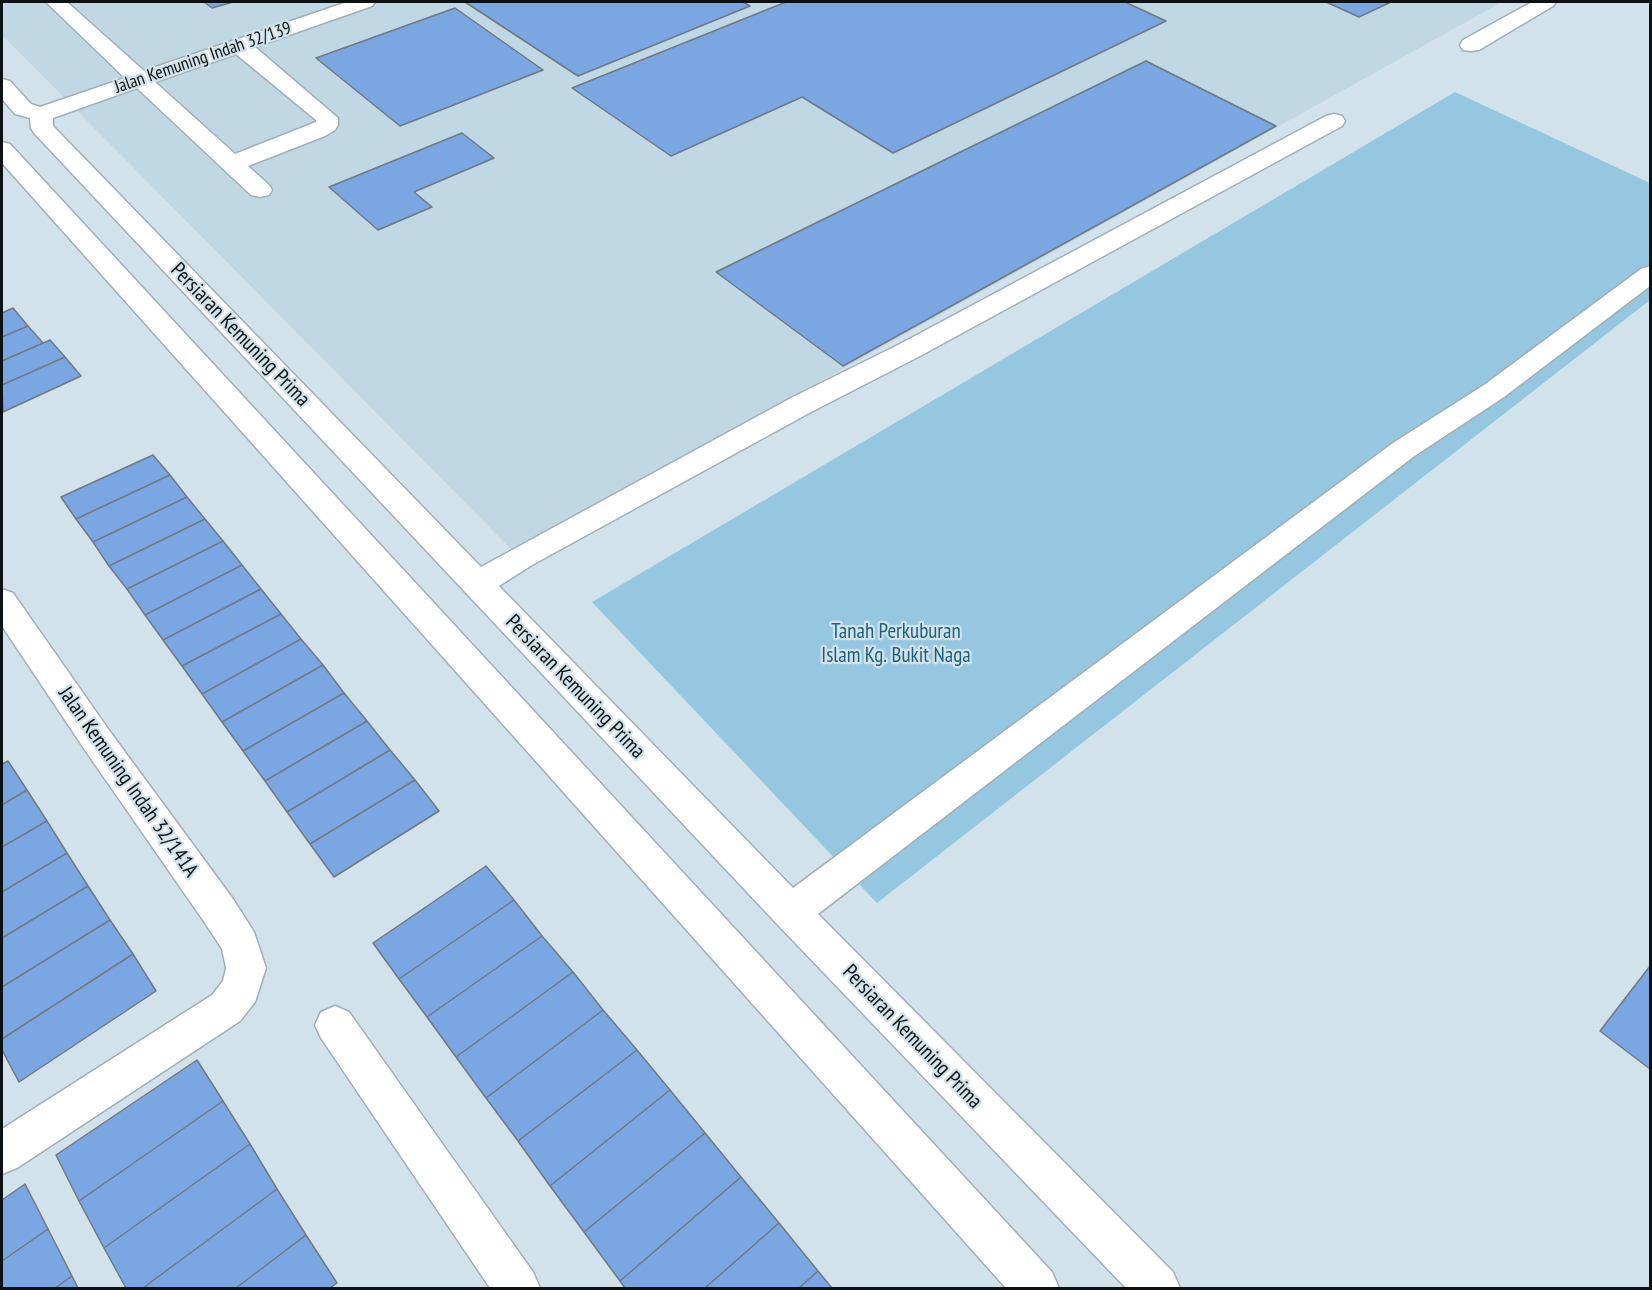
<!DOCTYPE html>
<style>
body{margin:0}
#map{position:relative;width:1652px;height:1290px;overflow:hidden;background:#d2e2ea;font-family:"PT Sans Narrow",sans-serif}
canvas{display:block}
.frame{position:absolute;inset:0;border:3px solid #0c1214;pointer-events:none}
</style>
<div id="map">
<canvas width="1652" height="1290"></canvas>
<div class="frame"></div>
</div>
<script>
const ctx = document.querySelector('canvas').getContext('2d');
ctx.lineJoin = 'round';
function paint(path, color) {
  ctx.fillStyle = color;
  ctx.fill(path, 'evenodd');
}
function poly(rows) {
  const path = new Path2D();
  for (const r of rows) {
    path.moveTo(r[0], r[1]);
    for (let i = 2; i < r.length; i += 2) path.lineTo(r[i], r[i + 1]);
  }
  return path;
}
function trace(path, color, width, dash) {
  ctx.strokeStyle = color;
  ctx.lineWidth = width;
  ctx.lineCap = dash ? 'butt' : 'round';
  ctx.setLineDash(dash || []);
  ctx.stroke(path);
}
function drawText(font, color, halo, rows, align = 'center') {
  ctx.font = font + ' "PT Sans Narrow",sans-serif';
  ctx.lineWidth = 4.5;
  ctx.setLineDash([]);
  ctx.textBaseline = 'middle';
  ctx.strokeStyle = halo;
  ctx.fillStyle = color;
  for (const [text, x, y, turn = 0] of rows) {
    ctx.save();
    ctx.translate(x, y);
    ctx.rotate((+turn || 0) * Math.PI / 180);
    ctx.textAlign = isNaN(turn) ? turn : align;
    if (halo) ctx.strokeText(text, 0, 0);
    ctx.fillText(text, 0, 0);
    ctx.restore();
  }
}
paint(poly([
 [2,2,1502,2,514,552,2,35]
]), '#c0d8e4');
paint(poly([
 [1455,92,1650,183,1650,300,877,903,592,602]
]), '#95c7e0');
const building = poly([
 [204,2,233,2,212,8,204,2],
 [465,2,743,2,750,6,578,76,465,2],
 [786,2,1125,2,1166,21,893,153,802,97,671,156,572,88,786,2],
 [1326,2,1391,2,1359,17,1326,2],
 [455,8,543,70,400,126,316,58,455,8],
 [1146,61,1276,126,843,366,716,272,1146,61],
 [462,133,494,158,414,192,432,207,378,230,329,187,462,133],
 [13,308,28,326,2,337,2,313,13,308],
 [28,326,43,343,2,361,2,337,28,326],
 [50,340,65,357,2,385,2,361,50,340],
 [65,357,81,376,3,412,2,385,65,357],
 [153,455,170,475,76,519,61,497,153,455],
 [170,475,187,497,93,542,76,519,170,475],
 [187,497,205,519,109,566,93,542,187,497],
 [205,519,223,541,127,589,109,566,205,519],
 [223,541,242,565,145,615,127,589,223,541],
 [242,565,261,589,163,640,145,615,242,565],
 [261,589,281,614,182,666,163,640,261,589],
 [281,614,301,639,202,694,182,666,281,614],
 [301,639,323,665,222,722,202,694,301,639],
 [323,665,344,693,243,751,222,722,323,665],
 [344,693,367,721,265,781,243,751,344,693],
 [367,721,390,750,287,812,265,781,367,721],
 [390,750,415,780,310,844,287,812,390,750],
 [8,761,27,790,2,805,2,764,8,761],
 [415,780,439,811,334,877,310,844,415,780],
 [27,790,47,821,2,847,2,805,27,790],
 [47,821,67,853,2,892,2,847,47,821],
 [67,853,88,886,2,938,2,892,67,853],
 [486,866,514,900,399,979,373,943,486,866],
 [88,886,110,920,2,987,2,938,88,886],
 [514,900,542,936,427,1017,399,979,514,900],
 [110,920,133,954,2,1039,2,987,110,920],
 [542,936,573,972,456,1057,427,1017,542,936],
 [133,954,156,991,19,1082,2,1050,2,1039,133,954],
 [1650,966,1650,1069,1600,1031,1650,966],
 [573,972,603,1010,486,1098,456,1057,573,972],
 [603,1010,637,1050,518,1141,486,1098,603,1010],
 [637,1050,670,1090,550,1186,518,1141,637,1050],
 [197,1060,223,1101,79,1201,56,1155,197,1060],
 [670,1090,705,1133,584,1232,550,1186,670,1090],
 [223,1101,250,1144,104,1248,79,1201,223,1101],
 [705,1133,741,1177,620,1281,584,1232,705,1133],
 [250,1144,277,1189,143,1288,126,1288,104,1248,250,1144],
 [741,1177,779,1223,705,1288,625,1288,620,1281,741,1177],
 [25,1184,48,1229,2,1261,2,1200,25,1184],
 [277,1189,306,1235,236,1288,143,1288,277,1189],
 [779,1223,818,1271,799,1288,705,1288,779,1223],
 [48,1229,72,1276,55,1288,2,1288,2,1261,48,1229],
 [306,1235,337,1283,330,1288,236,1288,306,1235],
 [818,1271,832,1288,799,1288,818,1271],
 [72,1276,78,1288,55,1288,72,1276]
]);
paint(building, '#7aa6e2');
trace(building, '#707883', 1.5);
const minor = poly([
 [46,2,67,2,144,71,347,2,375,2,372,6,255,47,338,118,338,125,335,130,325,136,248,166,269,185,272,190,269,195,260,197,251,195,137,88,53,118,53,126,481,567,791,398,900,344,1326,116,1334,114,1342,116,1345,121,1342,126,920,356,811,412,532,565,499,586,793,888,1393,443,1484,385,1641,269,1650,266,1650,286,1504,397,1413,457,818,914,1173,1272,1180,1288,1126,1288,777,924,34,133,31,128,30,118,15,114,2,99,2,79,10,81,31,104,40,107,125,78,46,2],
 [236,54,316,120,316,122,235,154,155,82,236,54],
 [1532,2,1556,2,1553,6,1479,50,1471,51,1463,50,1460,45,1463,40,1532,2],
 [2,142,10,144,1052,1272,1059,1288,1006,1288,2,163,2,142],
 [2,589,13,593,111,733,233,899,254,932,266,968,255,1002,240,1021,17,1168,2,1174,2,1129,212,995,223,981,226,968,222,949,205,923,87,753,2,626,2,589],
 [335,1006,349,1012,533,1272,540,1288,490,1288,321,1038,315,1025,321,1012,335,1006]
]);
trace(minor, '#a0afb7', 3);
paint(minor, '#fff');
drawText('18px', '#0c1214', '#d2e2ea', [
 ["Jalan Kemuning Indah 32/139",203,58,-19]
]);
drawText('21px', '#0c1214', '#d2e2ea', [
 ["Persiaran Kemuning Prima",240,335,46],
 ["Persiaran Kemuning Prima",575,687,46],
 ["Jalan Kemuning Indah 32/141A",128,782,55],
 ["Persiaran Kemuning Prima",912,1037,46]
]);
drawText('21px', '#1d5f7b', '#d2e2ea', [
 ["Tanah Perkuburan",896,632],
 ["Islam Kg. Bukit Naga",896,656]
]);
</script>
